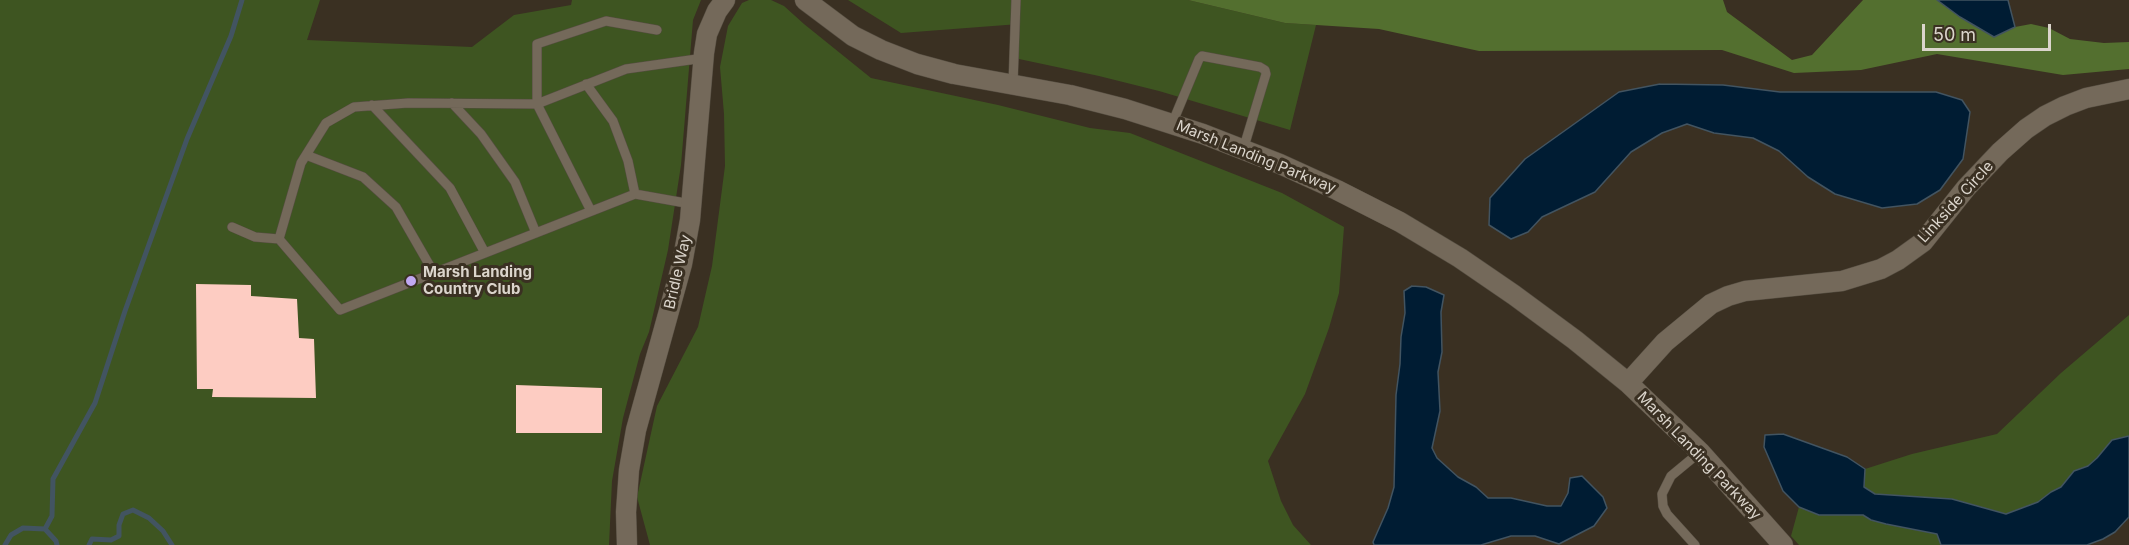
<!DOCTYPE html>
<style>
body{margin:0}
#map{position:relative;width:2129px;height:545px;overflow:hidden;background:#3a3022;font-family:Inter,sans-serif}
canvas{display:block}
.scale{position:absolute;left:1922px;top:24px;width:129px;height:27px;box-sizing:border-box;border:3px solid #dbd5cc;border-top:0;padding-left:8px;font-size:18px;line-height:21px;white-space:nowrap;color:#dbd5cc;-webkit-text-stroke:4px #3a3022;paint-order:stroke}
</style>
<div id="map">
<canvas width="2129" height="545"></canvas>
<div class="scale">50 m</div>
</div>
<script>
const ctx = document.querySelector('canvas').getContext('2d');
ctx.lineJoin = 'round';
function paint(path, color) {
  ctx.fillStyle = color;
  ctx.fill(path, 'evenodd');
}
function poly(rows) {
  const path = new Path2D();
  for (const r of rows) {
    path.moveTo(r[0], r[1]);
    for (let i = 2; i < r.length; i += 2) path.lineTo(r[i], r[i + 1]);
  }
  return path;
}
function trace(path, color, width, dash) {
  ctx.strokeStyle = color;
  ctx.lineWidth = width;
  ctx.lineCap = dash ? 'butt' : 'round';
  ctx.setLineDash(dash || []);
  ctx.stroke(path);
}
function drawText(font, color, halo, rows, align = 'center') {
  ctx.font = font + ' Inter,sans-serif';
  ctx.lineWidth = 6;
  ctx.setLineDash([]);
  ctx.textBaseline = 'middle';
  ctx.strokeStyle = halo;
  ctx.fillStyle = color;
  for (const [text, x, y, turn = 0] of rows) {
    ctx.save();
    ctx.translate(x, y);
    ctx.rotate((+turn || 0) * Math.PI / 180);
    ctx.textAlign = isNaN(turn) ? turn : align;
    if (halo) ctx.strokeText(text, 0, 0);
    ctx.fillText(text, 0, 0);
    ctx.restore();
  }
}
paint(poly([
 [0,0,320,0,307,40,472,47,514,15,571,5,572,0,701,0,693,20,681,165,668,250,649,332,640,354,623,418,612,481,609,545,0,545],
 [749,0,771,0,784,6,804,24,871,78,998,105,1090,128,1130,133,1282,193,1344,227,1339,293,1329,328,1305,394,1268,461,1281,501,1293,525,1311,545,650,545,637,497,657,406,698,327,712,266,725,166,724,114,720,67,728,26,742,3],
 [848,0,1188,0,1285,23,1316,25,1290,130,1159,91,1099,76,1019,59,1019,24,901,33],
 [2129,315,2129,436,2112,440,2097,458,2088,466,2074,471,2061,487,2051,492,2038,502,2006,514,1921,498,1875,494,1864,487,1865,469,1912,454,1997,434,2061,373],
 [1799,507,1819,515,1863,515,1871,520,1937,534,1941,545,1799,545,1791,536]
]), '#3e5521');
paint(poly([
 [1188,0,1723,0,1727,12,1792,60,1812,55,1863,0,1937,0,1960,17,1994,37,2015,27,2031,24,2049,28,2070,39,2104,43,2129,42,2129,69,2063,75,1937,54,1861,70,1794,73,1722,50,1479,51,1379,29,1285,23]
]), '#536f2f');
const water = poly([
 [1937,0,2008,0,2015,27,1994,37,1960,17,1937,0],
 [1660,84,1723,85,1780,92,1936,92,1962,100,1970,112,1963,159,1940,190,1917,204,1882,208,1835,194,1808,177,1779,151,1753,138,1714,133,1687,124,1662,133,1631,152,1595,192,1542,217,1528,232,1511,239,1489,225,1490,198,1525,159,1619,92,1660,84],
 [1412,286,1426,287,1444,295,1441,312,1442,352,1438,372,1440,411,1432,448,1437,458,1458,477,1476,487,1488,498,1511,498,1547,506,1561,506,1568,493,1570,478,1582,476,1603,497,1607,508,1594,526,1559,544,1535,536,1511,536,1481,545,1374,545,1373,542,1388,508,1394,487,1396,395,1400,364,1401,337,1405,313,1404,291,1412,286],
 [1783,434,1847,457,1865,469,1864,487,1875,494,1952,499,2006,514,2038,502,2051,492,2061,487,2074,471,2088,466,2097,458,2112,440,2129,436,2129,517,2115,532,2103,539,2087,545,1941,545,1937,534,1886,524,1871,520,1863,515,1819,515,1799,507,1783,491,1764,447,1765,435,1783,434]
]);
paint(water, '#001c33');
trace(water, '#425461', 1.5);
trace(poly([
 [45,529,52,516,53,479,95,403,125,311,166,197,187,139,231,36,242,0],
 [5,545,11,535,23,528,45,529,56,541,57,545],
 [89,545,92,539,111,540,119,536,119,525,123,514,133,510,149,518,163,531,172,545]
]), '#425461', 5);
paint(poly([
 [196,284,251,285,251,296,297,299,299,338,314,339,316,398,212,397,213,389,197,389],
 [516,385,602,388,602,433,516,433]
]), '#fdccc2');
const lane = poly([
 [586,84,613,121,628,161,635,194],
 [1013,84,1016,0],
 [452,103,481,134,515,182,536,233],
 [372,105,450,188,485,253],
 [1172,124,1199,59,1202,56,1260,67,1265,70,1266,74,1243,150],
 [306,155,363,177,396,207,434,273],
 [591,211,537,104,537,44,606,21,657,30],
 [232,227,255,237,279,239,340,310,635,194,691,204],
 [279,239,301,163,326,123,354,107,408,103,537,104,626,69,704,58],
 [1695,545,1667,514,1663,506,1662,494,1671,476,1700,452]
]);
const street = poly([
 [805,0,853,36,881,50,917,64,954,74,1070,95,1125,109,1203,134,1280,164,1337,190,1400,222,1460,258,1514,295,1575,340,1628,383,1700,452,1783,545],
 [1628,383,1665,342,1711,304,1728,296,1745,291,1842,281,1881,269,1898,260,1923,242,1966,188,2000,152,2026,129,2045,116,2065,106,2086,98,2129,89],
 [627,545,626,512,629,470,636,430,682,264,690,220,704,53,707,34,717,11,725,0]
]);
trace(lane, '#554d41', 10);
trace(street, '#554d41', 21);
trace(lane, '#74695a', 9);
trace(street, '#74695a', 20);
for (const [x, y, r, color] of [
 [411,281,6,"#c1a8f3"]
]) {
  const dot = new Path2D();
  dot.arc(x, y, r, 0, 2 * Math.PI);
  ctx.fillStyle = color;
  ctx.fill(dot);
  trace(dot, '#3a3022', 2);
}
drawText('15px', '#dbd5cc', '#3a3022', [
 ["Marsh Landing Parkway",1256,157,22],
 ["Linkside Circle",1956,202,-48],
 ["Bridle Way",678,272,-77],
 ["Marsh Landing Parkway",1699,456,46]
]);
drawText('bold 15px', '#dbd5cc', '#3a3022', [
 ["Marsh Landing",423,272],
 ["Country Club",423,289]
], 'left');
</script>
